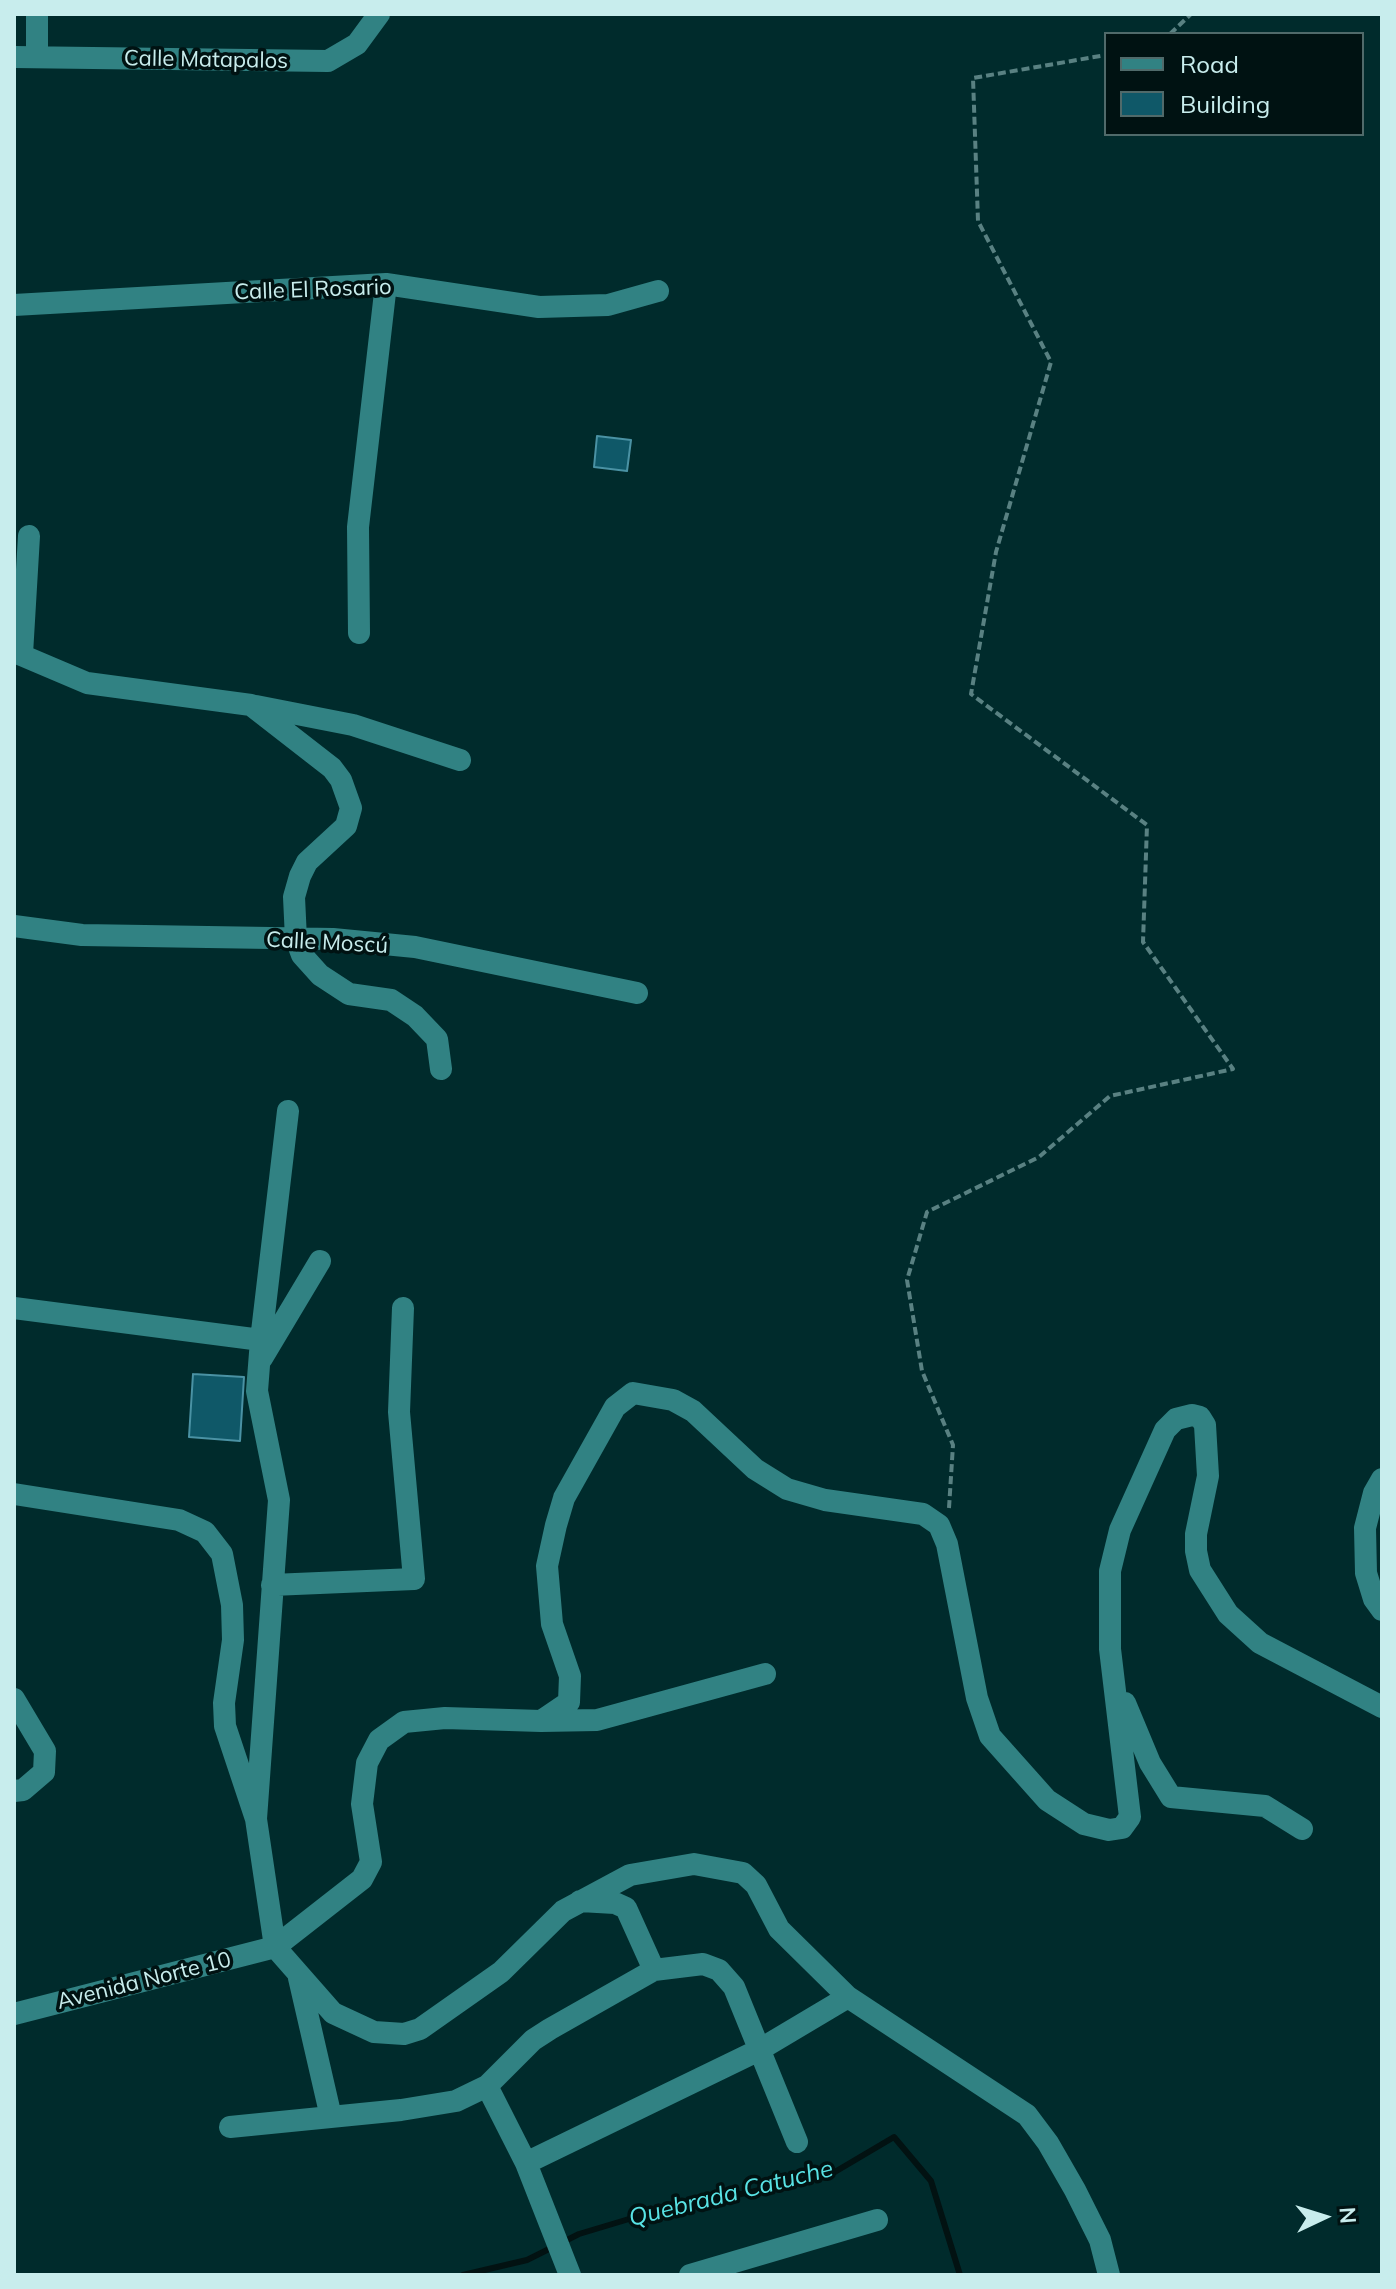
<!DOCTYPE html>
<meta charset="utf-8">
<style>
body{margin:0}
#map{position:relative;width:1396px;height:2289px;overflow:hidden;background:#002b2c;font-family:Mulish,sans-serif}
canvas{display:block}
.frame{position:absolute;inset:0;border:16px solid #c8eded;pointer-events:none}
.legend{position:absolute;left:1104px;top:32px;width:260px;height:104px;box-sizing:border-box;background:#001212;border:2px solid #506a6a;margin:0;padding:10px 14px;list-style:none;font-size:24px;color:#c8eded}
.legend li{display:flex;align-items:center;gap:16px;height:40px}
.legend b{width:40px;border:2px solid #506a6a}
.north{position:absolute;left:1284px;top:2177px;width:80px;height:80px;-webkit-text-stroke:6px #001212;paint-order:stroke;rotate:86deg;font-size:22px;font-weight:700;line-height:32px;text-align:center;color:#c8eded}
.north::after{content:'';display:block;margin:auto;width:28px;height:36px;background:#c8eded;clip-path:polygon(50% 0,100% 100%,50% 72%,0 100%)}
</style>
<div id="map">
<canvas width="1396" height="2289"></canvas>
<div class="frame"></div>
<ul class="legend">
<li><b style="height:10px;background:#318283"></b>Road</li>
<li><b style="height:22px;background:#0f5868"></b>Building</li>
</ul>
<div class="north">N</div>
</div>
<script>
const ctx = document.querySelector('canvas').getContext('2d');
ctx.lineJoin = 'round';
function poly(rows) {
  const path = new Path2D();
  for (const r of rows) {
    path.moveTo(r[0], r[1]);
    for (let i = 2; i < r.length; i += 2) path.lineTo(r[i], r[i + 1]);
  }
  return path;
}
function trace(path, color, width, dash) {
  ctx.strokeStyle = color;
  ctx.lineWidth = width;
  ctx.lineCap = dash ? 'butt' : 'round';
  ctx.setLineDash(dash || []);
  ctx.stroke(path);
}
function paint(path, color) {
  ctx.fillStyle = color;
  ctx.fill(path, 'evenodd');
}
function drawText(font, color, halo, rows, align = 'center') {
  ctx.font = font + ' Mulish,sans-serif';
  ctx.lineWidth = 7;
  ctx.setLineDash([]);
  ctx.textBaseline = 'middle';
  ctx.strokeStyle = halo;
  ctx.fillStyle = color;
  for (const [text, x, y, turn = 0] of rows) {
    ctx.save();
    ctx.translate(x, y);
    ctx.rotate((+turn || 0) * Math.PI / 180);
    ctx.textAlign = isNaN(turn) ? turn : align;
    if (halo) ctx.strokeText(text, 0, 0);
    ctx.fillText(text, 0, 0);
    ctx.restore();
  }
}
trace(poly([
 [463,2275,527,2260,579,2234,649,2213,828,2176,894,2137,931,2181,960,2275]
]), '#021212', 6);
const building = poly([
 [597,436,631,440,627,471,594,467,597,436],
 [193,1374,244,1377,240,1441,189,1437,193,1374]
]);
paint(building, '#0f5868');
trace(building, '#4a92a4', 2);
trace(poly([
 [1170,34,1191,14],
 [949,1508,953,1445,922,1371,907,1280,927,1212,1039,1157,1110,1096,1233,1069,1143,942,1147,825,971,694,996,552,1051,362,978,221,973,78,1106,55]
]), '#598182', 4, [8, 4]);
trace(poly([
 [37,14,37,57],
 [14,57,328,61,357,44,379,14],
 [14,305,386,284,539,307,608,305,658,291],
 [359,633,358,527,386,284],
 [14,652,87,683,251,705,332,768,341,780,351,808,346,826,307,862,300,876,294,897,296,939,302,955,320,975,349,994,391,1000,415,1016,437,1039,441,1069],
 [22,654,29,536],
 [256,706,353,725,460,760],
 [14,926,82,935,333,939,415,947,637,993],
 [14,1308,261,1340,257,1391,279,1500,256,1819],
 [261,1340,288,1111],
 [262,1358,320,1261],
 [1382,1479,1374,1493,1365,1528,1366,1573,1374,1599,1382,1610],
 [14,1494,179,1520,205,1532,222,1554,232,1605,233,1640,224,1703,225,1726,256,1819,275,1947],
 [272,1585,414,1579,399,1412,403,1308],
 [14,1699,45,1751,44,1772,23,1790,14,1791],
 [1125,1703,1150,1763,1171,1797,1265,1806,1302,1829],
 [541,1721,597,1720,765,1674],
 [580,1901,615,1903,626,1908,654,1970],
 [275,1947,333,2013,374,2032,404,2034,420,2029,501,1972,563,1911,630,1875,694,1864,743,1873,756,1885,779,1929,848,1997,1027,2115,1048,2143,1075,2190,1100,2240,1109,2275],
 [299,1978,331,2117],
 [14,2014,275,1947,362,1879,371,1862,362,1804,367,1763,379,1740,404,1722,445,1718,541,1721,569,1702,570,1676,552,1624,547,1566,556,1525,564,1498,615,1407,633,1393,673,1400,693,1411,755,1469,787,1489,825,1500,923,1514,939,1525,947,1544,977,1698,990,1736,1047,1800,1084,1824,1109,1830,1122,1828,1130,1817,1110,1649,1110,1571,1120,1530,1165,1430,1176,1419,1192,1415,1200,1417,1205,1425,1208,1476,1196,1534,1196,1551,1200,1570,1228,1614,1260,1643,1382,1707],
 [487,2086,526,2163,570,2275],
 [230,2127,401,2110,456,2101,487,2086,533,2040,550,2029,654,1970,703,1964,719,1970,734,1987,797,2142],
 [526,2163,759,2050,848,1997],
 [690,2275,877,2220]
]), '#318283', 22);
drawText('22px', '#c8eded', '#001212', [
 ["Calle Matapalos",206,60,1],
 ["Calle El Rosario",313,290,-2],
 ["Calle Moscú",327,943,3],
 ["Avenida Norte 10",144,1981,-14]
]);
drawText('italic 24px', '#58e3e5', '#001212', [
 ["Quebrada Catuche",731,2194,-14]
]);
</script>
